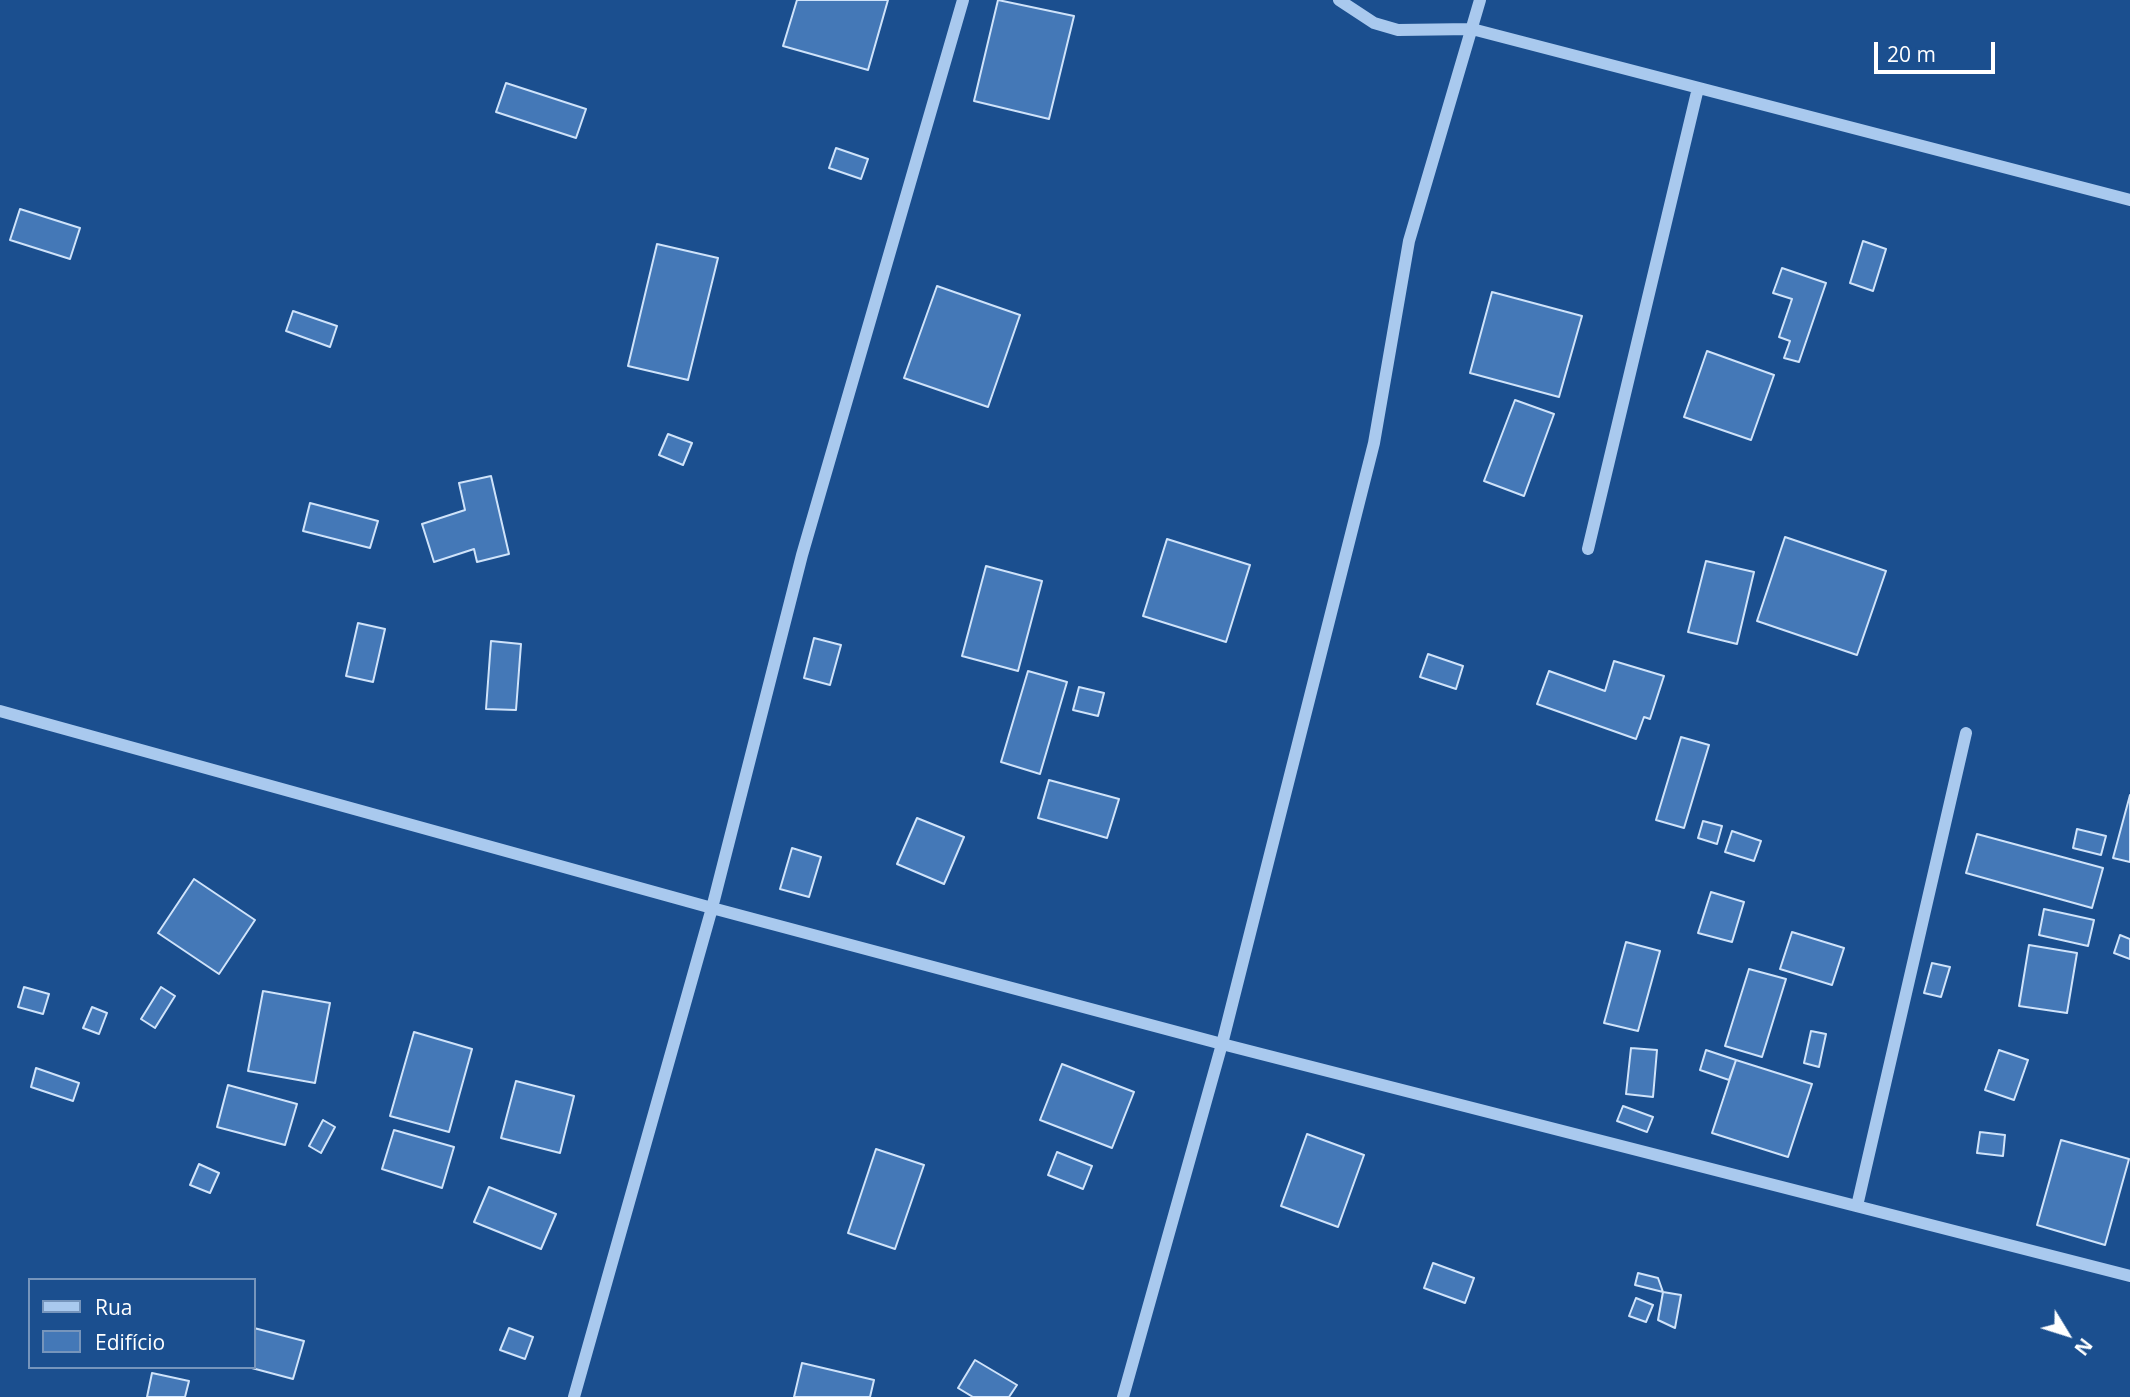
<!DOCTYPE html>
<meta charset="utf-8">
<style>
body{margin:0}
#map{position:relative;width:2130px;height:1397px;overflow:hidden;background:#1b4f8f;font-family:"Open Sans",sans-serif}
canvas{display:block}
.legend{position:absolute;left:28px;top:1278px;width:228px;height:91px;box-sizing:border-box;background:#1b4f8f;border:2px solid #7695bc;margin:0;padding:9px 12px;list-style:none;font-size:21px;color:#fff}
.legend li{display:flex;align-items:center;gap:14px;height:35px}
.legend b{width:35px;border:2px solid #7695bc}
.north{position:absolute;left:2032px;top:1299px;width:70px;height:70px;-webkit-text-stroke:5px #1b4f8f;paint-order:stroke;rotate:128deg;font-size:19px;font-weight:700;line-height:28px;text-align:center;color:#fff}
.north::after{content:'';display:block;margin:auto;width:24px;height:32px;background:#fff;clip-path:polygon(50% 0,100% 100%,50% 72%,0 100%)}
.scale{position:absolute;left:1874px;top:42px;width:121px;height:32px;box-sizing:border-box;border:4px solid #fff;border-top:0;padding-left:9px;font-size:21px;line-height:24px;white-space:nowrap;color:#fff;-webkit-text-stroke:5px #1b4f8f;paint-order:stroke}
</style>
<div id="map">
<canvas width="2130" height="1397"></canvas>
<ul class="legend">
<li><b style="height:9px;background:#a9c9ee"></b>Rua</li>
<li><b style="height:19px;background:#4478b7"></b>Edifício</li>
</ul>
<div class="north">N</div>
<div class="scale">20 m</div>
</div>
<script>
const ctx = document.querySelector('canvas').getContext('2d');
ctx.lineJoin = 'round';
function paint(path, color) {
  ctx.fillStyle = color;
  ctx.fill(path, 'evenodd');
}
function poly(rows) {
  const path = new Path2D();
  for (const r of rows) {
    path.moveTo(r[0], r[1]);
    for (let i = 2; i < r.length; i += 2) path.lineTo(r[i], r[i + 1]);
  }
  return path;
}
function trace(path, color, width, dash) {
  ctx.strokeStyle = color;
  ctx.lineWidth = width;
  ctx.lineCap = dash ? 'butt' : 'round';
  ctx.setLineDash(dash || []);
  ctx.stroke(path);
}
const building = poly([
 [797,0,888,0,868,70,783,46,797,0],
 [998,0,1074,16,1049,119,974,101,998,0],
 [506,83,586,109,576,138,496,112,506,83],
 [836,148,868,159,861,179,829,168,836,148],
 [20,209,80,228,70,259,10,240,20,209],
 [1863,241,1886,249,1873,291,1850,283,1863,241],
 [657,244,718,258,688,380,628,366,657,244],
 [1782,268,1826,283,1799,362,1784,358,1790,341,1779,337,1792,299,1773,293,1782,268],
 [937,286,1020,315,988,407,904,378,937,286],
 [1492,292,1582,316,1559,397,1470,373,1492,292],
 [293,311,337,326,330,347,286,331,293,311],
 [1707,351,1774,375,1751,440,1684,417,1707,351],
 [1515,400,1554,414,1524,496,1484,481,1515,400],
 [668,434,692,443,683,465,659,455,668,434],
 [491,476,509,554,477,562,474,549,434,562,422,524,465,510,459,483,491,476],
 [310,503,378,521,370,548,303,531,310,503],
 [1785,537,1886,571,1857,655,1757,621,1785,537],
 [1167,539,1250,565,1226,642,1143,616,1167,539],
 [1706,561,1754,572,1737,644,1688,632,1706,561],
 [986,566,1042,581,1018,671,962,656,986,566],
 [358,623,385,629,373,682,346,676,358,623],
 [814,638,841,645,830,685,804,678,814,638],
 [491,641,521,644,516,710,486,709,491,641],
 [1428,654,1463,666,1456,689,1420,677,1428,654],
 [1614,661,1664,676,1650,719,1644,717,1636,739,1537,704,1549,671,1605,691,1614,661],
 [1028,671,1067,682,1040,774,1001,762,1028,671],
 [1079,687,1104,693,1098,716,1073,710,1079,687],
 [1681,737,1709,745,1684,828,1656,820,1681,737],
 [1049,780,1119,799,1107,838,1038,818,1049,780],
 [2130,795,2130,862,2113,858,2130,795],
 [917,818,964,837,944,884,897,864,917,818],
 [1703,821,1722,826,1717,844,1698,838,1703,821],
 [2077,829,2106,836,2101,855,2073,848,2077,829],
 [1732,831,1761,841,1754,861,1725,852,1732,831],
 [1977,834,2103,868,2092,908,1966,873,1977,834],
 [792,848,821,857,809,897,780,889,792,848],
 [194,879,255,920,219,974,158,933,194,879],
 [1711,892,1744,902,1732,942,1698,933,1711,892],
 [2044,909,2094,920,2088,946,2039,935,2044,909],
 [1792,932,1844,948,1832,985,1780,969,1792,932],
 [2120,935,2130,939,2130,959,2114,953,2120,935],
 [1626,942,1660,951,1638,1031,1604,1023,1626,942],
 [2029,945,2077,953,2067,1013,2019,1006,2029,945],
 [1932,963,1950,967,1941,997,1924,993,1932,963],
 [1749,969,1786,979,1762,1057,1725,1046,1749,969],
 [24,987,49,994,43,1014,18,1007,24,987],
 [161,987,175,996,155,1028,141,1019,161,987],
 [263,991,330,1003,315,1083,248,1071,263,991],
 [92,1007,107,1013,99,1034,83,1028,92,1007],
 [1811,1031,1826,1034,1819,1067,1804,1063,1811,1031],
 [414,1032,472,1049,449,1132,390,1116,414,1032],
 [1631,1048,1657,1050,1653,1097,1626,1094,1631,1048],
 [1706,1050,1736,1060,1729,1080,1700,1070,1706,1050],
 [1999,1050,2028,1060,2014,1100,1985,1090,1999,1050],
 [1736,1060,1812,1084,1788,1157,1712,1133,1736,1060],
 [1062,1064,1134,1092,1112,1148,1040,1120,1062,1064],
 [36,1068,79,1083,73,1101,31,1087,36,1068],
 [516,1081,574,1096,560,1153,501,1138,516,1081],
 [228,1085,297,1104,285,1145,217,1127,228,1085],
 [1623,1106,1653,1117,1647,1132,1617,1121,1623,1106],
 [323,1120,335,1127,321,1153,309,1146,323,1120],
 [394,1130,454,1147,442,1188,382,1169,394,1130],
 [1980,1132,2005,1135,2003,1156,1977,1153,1980,1132],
 [1307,1134,1364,1155,1338,1227,1281,1206,1307,1134],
 [2061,1140,2129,1159,2105,1245,2037,1225,2061,1140],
 [876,1149,924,1165,895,1249,848,1233,876,1149],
 [1057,1152,1092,1166,1083,1189,1048,1175,1057,1152],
 [199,1164,219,1173,210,1193,190,1185,199,1164],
 [489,1187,556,1214,541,1249,474,1222,489,1187],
 [1433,1263,1474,1278,1465,1303,1424,1288,1433,1263],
 [1638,1273,1658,1278,1663,1292,1635,1285,1638,1273],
 [1663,1292,1681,1295,1675,1328,1658,1320,1663,1292],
 [1636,1298,1653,1305,1646,1322,1629,1316,1636,1298],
 [254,1328,304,1341,293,1379,248,1367,254,1367,254,1328],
 [509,1328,533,1337,525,1359,500,1350,509,1328],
 [975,1360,1017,1385,1009,1397,973,1397,958,1388,975,1360],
 [802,1363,874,1380,870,1397,794,1397,802,1363],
 [152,1373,189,1381,185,1397,147,1397,152,1373]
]);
paint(building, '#4478b7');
trace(building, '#cfe3fa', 2);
trace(poly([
 [1339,0,1374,23,1398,30,1472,29,2130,200],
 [1588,549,1698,88],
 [0,711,712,908,1222,1044,2130,1276],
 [1857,1206,1966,733],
 [574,1397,712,908,802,555,963,0],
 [1123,1397,1222,1044,1374,443,1409,241,1480,0]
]), '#a9c9ee', 12);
</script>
